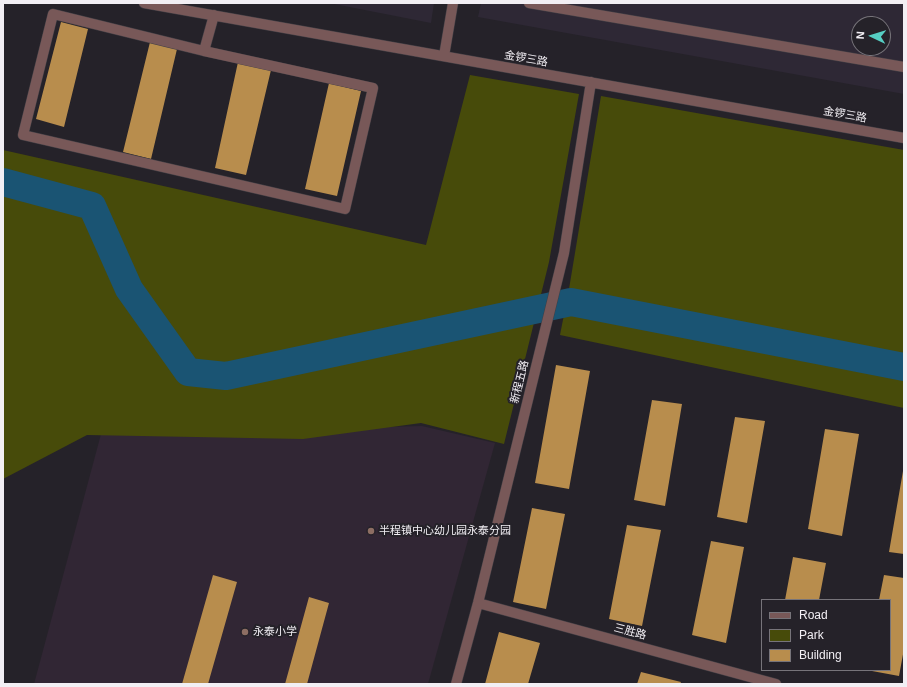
<!DOCTYPE html>
<meta charset="utf-8">
<style>
body{margin:0}
#map{position:relative;width:907px;height:687px;overflow:hidden;background:#252229;font-family:Helvetica,sans-serif}
canvas{display:block}
.frame{position:absolute;inset:0;border:4px solid #f2eff4;pointer-events:none}
.legend{position:absolute;left:761px;top:599px;width:130px;height:72px;box-sizing:border-box;background:#252229;border:1px solid #77747a;margin:0;padding:5px 7px;list-style:none;font-size:12px;color:#f2eff4}
.legend li{display:flex;align-items:center;gap:8px;height:20px}
.legend b{width:20px;border:1px solid #77747a}
.north{position:absolute;left:851px;top:16px;width:40px;height:40px;box-sizing:border-box;background:#252229;border:1px solid #77747a;border-radius:50%;rotate:274deg;font-size:11px;font-weight:700;line-height:16px;text-align:center;color:#f2eff4}
.north::after{content:'';display:block;margin:auto;width:14px;height:18px;background:#56cec3;clip-path:polygon(50% 0,100% 100%,50% 72%,0 100%)}
</style>
<div id="map">
<canvas width="907" height="687"></canvas>
<div class="frame"></div>
<ul class="legend">
<li><b style="height:5px;background:#785858"></b>Road</li>
<li><b style="height:11px;background:#474b0a"></b>Park</li>
<li><b style="height:11px;background:#b88d4d"></b>Building</li>
</ul>
<div class="north">N</div>
</div>
<script>
const ctx = document.querySelector('canvas').getContext('2d');
ctx.lineJoin = 'round';
function paint(path, color) {
  ctx.fillStyle = color;
  ctx.fill(path, 'evenodd');
}
function poly(rows) {
  const path = new Path2D();
  for (const r of rows) {
    path.moveTo(r[0], r[1]);
    for (let i = 2; i < r.length; i += 2) path.lineTo(r[i], r[i + 1]);
  }
  return path;
}
function trace(path, color, width, dash) {
  ctx.strokeStyle = color;
  ctx.lineWidth = width;
  ctx.lineCap = dash ? 'butt' : 'round';
  ctx.setLineDash(dash || []);
  ctx.stroke(path);
}
function drawText(font, color, halo, rows, align = 'center') {
  ctx.font = font + ' Helvetica,"Noto Sans SC",sans-serif';
  ctx.lineWidth = 4;
  ctx.setLineDash([]);
  ctx.textBaseline = 'middle';
  ctx.strokeStyle = halo;
  ctx.fillStyle = color;
  for (const [text, x, y, turn = 0] of rows) {
    ctx.save();
    ctx.translate(x, y);
    ctx.rotate((+turn || 0) * Math.PI / 180);
    ctx.textAlign = isNaN(turn) ? turn : align;
    if (halo) ctx.strokeText(text, 0, 0);
    ctx.fillText(text, 0, 0);
    ctx.restore();
  }
}
paint(poly([
 [329,3,434,3,431,23],
 [481,3,904,3,904,94,478,17],
 [859,24,883,24,883,48,859,48]
]), '#2e2835');
paint(poly([
 [422,426,495,443,428,684,34,684,101,434]
]), '#312634');
paint(poly([
 [470,75,579,94,549,262,504,444,421,423,303,439,87,435,3,479,3,150,426,245],
 [601,96,904,150,904,408,560,335,569,289]
]), '#474b0a');
trace(poly([
 [3,182,92,206,129,289,188,372,226,376,571,302,904,367]
]), '#1a5473', 28);
paint(poly([
 [61,22,88,29,64,127,36,119],
 [150,42,177,49,151,159,123,152],
 [238,62,271,70,246,175,215,168],
 [329,83,361,91,337,196,305,189],
 [556,365,590,371,569,489,535,483],
 [652,400,682,404,665,506,634,500],
 [735,417,765,421,747,523,717,517],
 [825,429,859,434,842,536,808,529],
 [903,471,904,471,904,554,889,552],
 [532,508,565,514,546,609,513,602],
 [627,525,661,530,642,626,609,619],
 [711,541,744,547,726,643,692,635],
 [793,557,826,563,819,600,785,600],
 [213,575,237,582,208,684,182,684],
 [884,575,904,578,904,649,899,676,872,671,890,670,890,600,879,600],
 [309,597,329,603,307,684,285,684],
 [499,632,540,643,528,684,485,684],
 [641,672,681,682,680,684,637,684]
]), '#b88d4d');
const minor = poly([
 [144,3,904,138],
 [529,3,904,67],
 [204,51,373,88,345,209,23,135,53,14,204,51,214,15],
 [444,56,453,3],
 [478,603,776,684],
 [456,684,478,603,564,253,591,82]
]);
trace(minor, '#423f45', 11);
trace(minor, '#785858', 10);
for (const [x, y, r, color] of [
 [371,531,4,"#8d6e63"],
 [245,632,4,"#8d6e63"]
]) {
  const dot = new Path2D();
  dot.arc(x, y, r, 0, 2 * Math.PI);
  ctx.fillStyle = color;
  ctx.fill(dot);
  trace(dot, '#252229', 1.5);
}
drawText('11px', '#f2eff4', '#252229', [
 ["金锣三路",526,59,10],
 ["金锣三路",845,115,10],
 ["新程五路",520,382,-76],
 ["三胜路",630,632,15]
]);
drawText('11px', '#f2eff4', '#252229', [
 ["半程镇中心幼儿园永泰分园",379,531],
 ["永泰小学",253,632]
], 'left');
</script>
